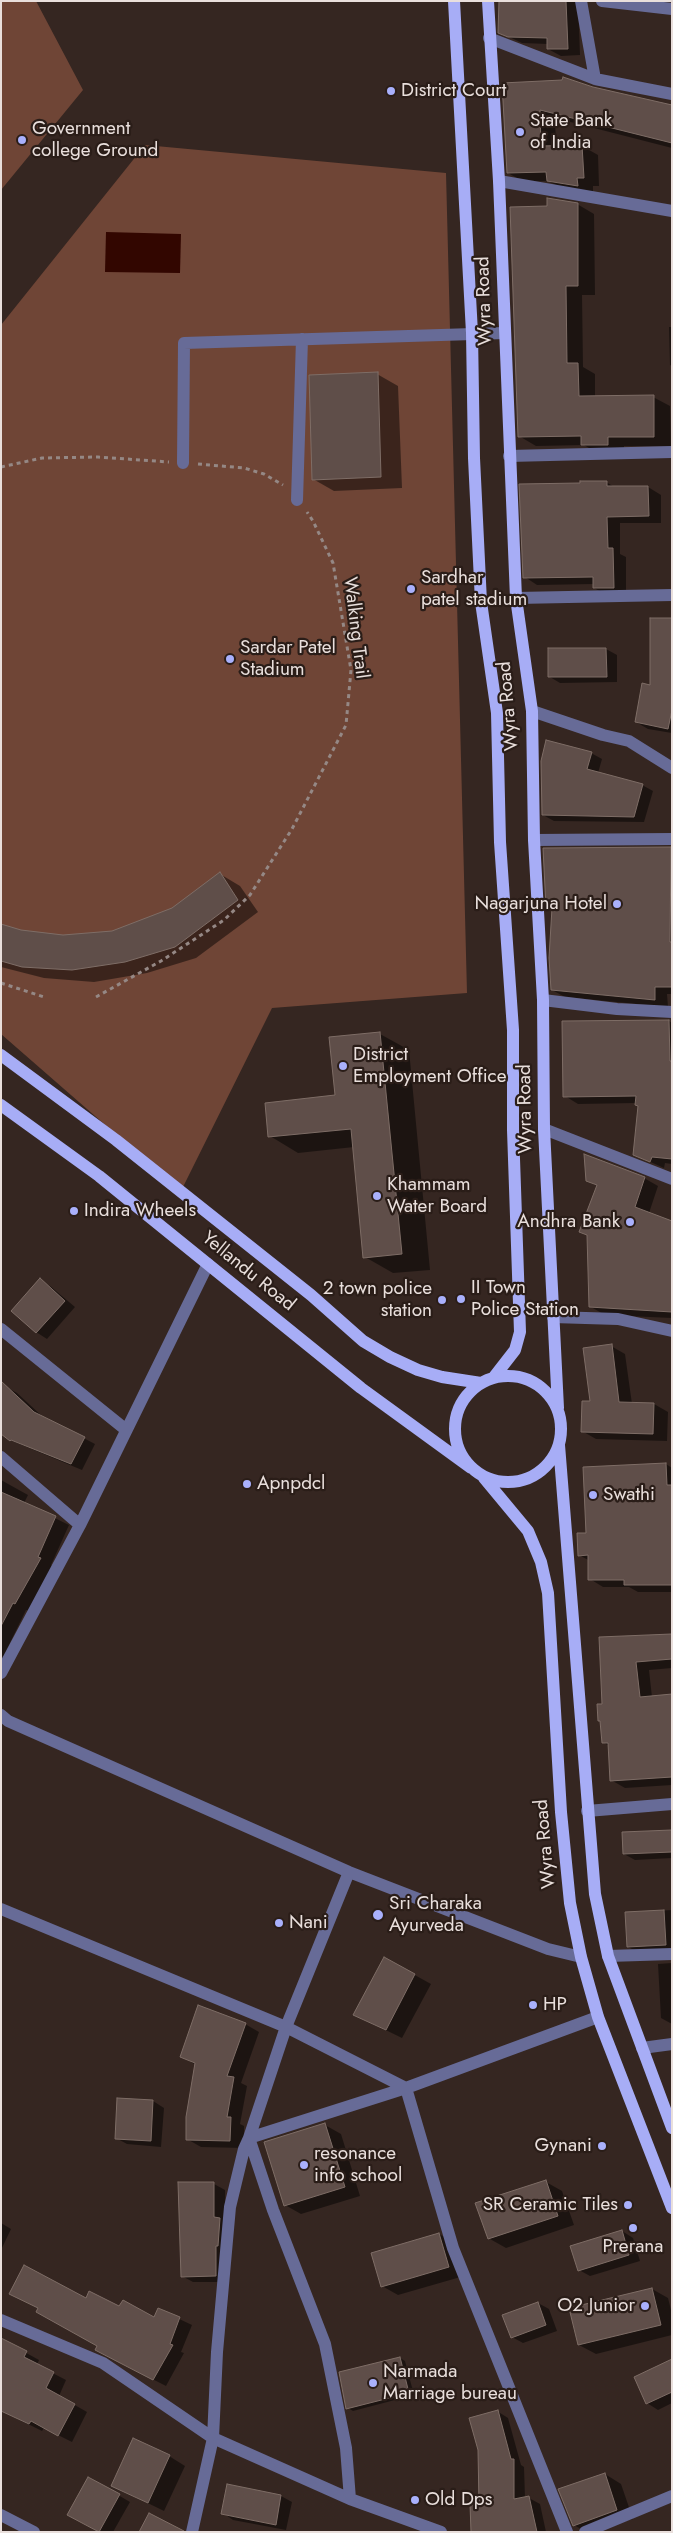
<!DOCTYPE html>
<style>
body{margin:0}
#map{position:relative;width:673px;height:2533px;overflow:hidden;background:#352621;font-family:Jost,sans-serif}
canvas{display:block}
.frame{position:absolute;inset:0;border:2px solid #e9dfdc;pointer-events:none}
</style>
<div id="map">
<canvas width="673" height="2533"></canvas>
<div class="frame"></div>
</div>
<script>
const ctx = document.querySelector('canvas').getContext('2d');
ctx.lineJoin = 'round';
function paint(path, color) {
  ctx.fillStyle = color;
  ctx.fill(path, 'evenodd');
}
function poly(rows) {
  const path = new Path2D();
  for (const r of rows) {
    if (r.length === 3) {
      path.moveTo(r[0] + r[2], r[1]);
      path.arc(r[0], r[1], r[2], 0, 2 * Math.PI);
      continue;
    }
    path.moveTo(r[0], r[1]);
    for (let i = 2; i < r.length; i += 2) path.lineTo(r[i], r[i + 1]);
  }
  return path;
}
function trace(path, color, width, dash) {
  ctx.strokeStyle = color;
  ctx.lineWidth = width;
  ctx.lineCap = dash ? 'butt' : 'round';
  ctx.setLineDash(dash || []);
  ctx.stroke(path);
}
function drawText(font, color, halo, rows, align = 'center') {
  ctx.font = font + ' Jost,sans-serif';
  ctx.lineWidth = 4.5;
  ctx.setLineDash([]);
  ctx.textBaseline = 'middle';
  ctx.strokeStyle = halo;
  ctx.fillStyle = color;
  for (const [text, x, y, turn = 0] of rows) {
    ctx.save();
    ctx.translate(x, y);
    ctx.rotate((+turn || 0) * Math.PI / 180);
    ctx.textAlign = isNaN(turn) ? turn : align;
    if (halo) ctx.strokeText(text, 0, 0);
    ctx.fillText(text, 0, 0);
    ctx.restore();
  }
}
paint(poly([
 [1,1,36,1,83,90,1,190],
 [145,145,446,173,467,993,272,1008,181,1191,1,1034,1,325]
]), '#6f4536');
paint(poly([
 [106,232,181,234,180,273,105,272]
]), '#320600');
paint(poly([
 [500,1,578,1,580,55,561,56,548,49,548,44,522,43,499,32],
 [503,84,593,88,672,107,672,148,555,118,556,147,582,146,598,155,599,186,593,186,593,194,564,189,548,181,524,182,508,173],
 [577,204,594,214,595,295,582,295,583,367,595,374,595,397,653,397,670,406,671,446,624,446,624,454,599,454,584,445,536,446,519,436,549,207],
 [669,327,672,327,672,366,670,365],
 [377,374,398,386,402,488,334,491,313,479],
 [606,482,616,488,648,487,661,495,661,523,620,523,620,554,626,557,626,595,607,595,594,588,594,584,537,585,525,577,521,485],
 [672,619,672,733,648,729,636,722,651,686],
 [606,649,617,655,617,682,560,683,550,677,549,650],
 [591,753,602,759,598,773,642,785,653,791,644,822,554,821,543,815],
 [544,849,672,849,672,994,667,994,668,1007,565,997,552,990,553,910,547,907],
 [220,874,240,886,258,912,196,958,147,973,94,982,44,978,1,967,1,926,20,931,63,936,113,932,172,909],
 [669,1021,672,1023,672,1164,665,1163,664,1168,635,1155,639,1107,636,1103,578,1104,565,1096],
 [380,1034,409,1050,430,1270,393,1273,365,1257,354,1147,298,1153,270,1136,336,1097],
 [644,1178,658,1186,649,1213,672,1222,672,1318,605,1315,591,1307,589,1236,581,1232,598,1186,587,1180],
 [40,1280,50,1286,75,1307,47,1339,36,1332],
 [611,1346,625,1354,632,1404,654,1404,668,1412,667,1441,596,1439,582,1431],
 [6,1387,17,1393,43,1417,95,1444,82,1470,10,1440],
 [666,1464,672,1468,672,1592,638,1592,629,1587,603,1587,590,1579,590,1561,579,1555,587,1534],
 [1,1480,28,1495,24,1503,69,1525,51,1565,54,1567,29,1611,26,1610,3,1657,1,1655],
 [672,1635,672,1668,649,1670,652,1697,672,1696,672,1785,625,1788,611,1780,609,1746,603,1742,600,1638],
 [672,1831,672,1858,635,1860,624,1854],
 [672,1910,672,1952,640,1953,628,1947,626,1913],
 [384,1958,431,1984,402,2038,355,2015],
 [672,1963,672,2024,661,2018,658,1964],
 [245,2024,259,2032,241,2083,247,2086,240,2124,244,2126,244,2148,201,2147,187,2139,196,2065,181,2056],
 [153,2101,164,2108,161,2147,127,2144,116,2138],
 [325,2125,341,2134,360,2196,301,2214,285,2205],
 [546,2182,562,2191,574,2225,506,2248,490,2239,477,2204],
 [214,2184,225,2190,226,2282,193,2282,182,2276],
 [1,2223,11,2229,1,2250],
 [622,2231,633,2238,640,2261,590,2276,579,2270],
 [439,2234,455,2243,464,2276,398,2295,382,2286],
 [652,2289,668,2298,672,2314,672,2335,596,2354,579,2345,571,2309],
 [87,2299,155,2319,158,2309,192,2325,181,2352,184,2353,166,2386,109,2357,99,2346],
 [538,2303,549,2309,557,2331,523,2343,512,2337],
 [1,2339,39,2360,37,2365,66,2380,59,2396,87,2412,72,2442,44,2428,42,2431,18,2419],
 [400,2358,405,2361,414,2395,353,2411,348,2408],
 [672,2363,672,2403,658,2410,647,2403],
 [497,2411,508,2418,521,2465,524,2467,525,2498,529,2498,540,2504,546,2532,472,2532,480,2505],
 [169,2456,185,2466,164,2511,113,2486],
 [605,2474,621,2484,633,2519,586,2532,574,2525],
 [89,2478,130,2502,113,2532,98,2532,69,2515],
 [228,2485,281,2496,292,2502,286,2530,233,2520,223,2513]
]), '#0007');
const building = poly([
 [499,1,566,1,568,49,547,49,547,38,508,37,498,33,499,1],
 [563,77,593,87,672,105,672,143,540,110,541,146,582,145,584,178,577,178,578,186,547,181,546,172,507,173,502,83,562,80,563,77],
 [547,198,578,203,578,286,566,286,567,363,578,363,579,396,654,395,654,437,608,437,608,445,581,445,581,436,518,437,510,207,547,206,547,198],
 [378,372,381,477,312,480,309,375,378,372],
 [580,481,607,481,607,486,648,486,649,516,607,517,608,548,613,548,614,588,593,588,593,577,523,578,519,484,580,483,580,481],
 [650,618,672,618,672,710,668,729,635,722,642,683,650,685,650,618],
 [548,648,606,648,607,677,548,677,548,648],
 [546,740,592,752,587,769,643,784,634,817,542,815,541,761,546,740],
 [671,847,670,942,672,942,672,987,655,987,655,1000,551,990,549,958,552,908,546,908,543,848,671,847],
 [220,872,238,900,175,947,125,962,72,970,22,967,1,961,1,924,21,930,63,935,112,931,172,908,220,872],
 [669,1020,670,1061,672,1061,672,1159,652,1157,650,1162,633,1155,638,1106,635,1105,636,1096,563,1097,562,1021,669,1020],
 [380,1032,402,1254,363,1258,351,1129,268,1137,265,1103,335,1095,329,1037,380,1032],
 [584,1154,645,1177,635,1207,672,1221,672,1312,589,1307,587,1235,579,1232,597,1185,586,1181,584,1154],
 [40,1278,65,1301,36,1333,11,1311,40,1278],
 [612,1344,619,1402,654,1403,653,1434,581,1432,582,1401,590,1401,583,1348,612,1344],
 [1,1381,34,1412,85,1437,71,1464,11,1440,10,1441,1,1434,1,1381],
 [666,1463,667,1485,672,1485,672,1585,624,1585,624,1580,588,1580,588,1555,578,1556,577,1533,586,1533,583,1467,666,1463],
 [1,1492,56,1516,38,1557,41,1558,15,1604,13,1603,1,1626,1,1492],
 [672,1634,672,1659,636,1662,640,1697,672,1694,672,1777,610,1781,608,1743,602,1743,600,1721,598,1721,597,1704,602,1704,599,1637,672,1634],
 [672,1830,672,1852,623,1854,622,1832,672,1830],
 [664,1910,666,1945,627,1947,625,1912,664,1910],
 [384,1957,415,1974,386,2030,353,2015,384,1957],
 [198,2005,246,2023,227,2076,234,2077,227,2117,231,2117,230,2141,186,2140,186,2117,195,2063,180,2057,198,2005],
 [117,2098,153,2100,151,2141,115,2139,117,2098],
 [325,2123,345,2187,284,2206,264,2142,325,2123],
 [546,2180,558,2216,488,2239,475,2203,546,2180],
 [178,2182,214,2182,214,2217,220,2218,218,2246,216,2246,216,2276,181,2277,178,2182],
 [622,2230,629,2255,578,2271,570,2246,622,2230],
 [439,2233,449,2267,381,2287,371,2253,439,2233],
 [24,2265,86,2298,89,2291,119,2306,123,2300,154,2317,158,2308,180,2317,170,2344,173,2345,153,2380,95,2350,97,2346,36,2312,38,2308,9,2294,24,2265],
 [652,2288,661,2325,578,2345,569,2308,652,2288],
 [538,2302,546,2325,511,2338,502,2315,538,2302],
 [1,2338,27,2351,24,2357,54,2372,46,2388,75,2404,58,2436,31,2421,29,2424,1,2411,1,2338],
 [400,2357,409,2393,346,2409,339,2372,400,2357],
 [672,2359,672,2392,646,2404,634,2377,672,2359],
 [498,2410,511,2459,514,2459,514,2499,529,2496,537,2532,471,2532,470,2504,479,2504,478,2450,469,2418,498,2410],
 [133,2438,170,2455,148,2503,111,2486,133,2438],
 [605,2473,617,2510,573,2526,558,2489,605,2473],
 [88,2477,120,2494,99,2532,67,2515,88,2477],
 [227,2484,281,2495,276,2525,221,2514,227,2484],
 [149,2513,184,2531,184,2532,139,2532,149,2513]
]);
paint(building, '#5f4e49');
trace(building, '#7e6d66', 1);
trace(poly([
 [198,464,244,468,264,474,283,485],
 [1,467,42,458,98,457,169,462],
 [1,983,44,997],
 [96,997,161,961,224,920,250,895,292,829,346,725,351,670,333,563,313,521,307,512]
]), '#958885', 3, [4, 4]);
trace(poly([
 [581,1,595,79],
 [602,1,672,9],
 [489,38,595,79,672,94],
 [499,181,672,211],
 [509,456,672,452],
 [183,463,184,343,505,333],
 [297,500,302,339],
 [516,598,672,595],
 [532,711,603,735,629,741,672,768],
 [534,840,672,839],
 [543,1000,617,1009,672,1012],
 [544,1129,672,1179],
 [553,1317,618,1319,672,1331],
 [1,1329,125,1429],
 [1,1457,80,1525],
 [1,1673,80,1525,208,1264],
 [1,1715,8,1721,349,1872,548,1949,581,1957],
 [587,1811,672,1804],
 [349,1872,286,2027,249,2138,273,2210,325,2344,346,2448,350,2499],
 [1,1909,286,2027,406,2088,453,2248,567,2532],
 [608,1956,672,1954],
 [642,2048,672,2044],
 [1,2320,103,2363,213,2438,350,2499,441,2532],
 [1,2515,34,2532],
 [192,2532,213,2438,217,2352,230,2207,244,2149,249,2138,406,2088,598,2017],
 [585,2532,672,2496]
]), '#676b97', 12);
trace(poly([
 [454,1,472,333,474,458,481,602,497,713,500,842,513,1030,513,1130,520,1332,515,1350,494,1377],
 [488,1,499,181,516,598,532,711,534,840,543,1000,544,1129,558,1408],
 [1,1055,116,1140,311,1295,363,1341,390,1357,418,1370,442,1377,481,1383],
 [1,1105,99,1176,361,1388,471,1468],
 [508,1429,53],
 [559,1445,595,1894,608,1956,672,2128],
 [484,1478,528,1531,541,1562,548,1593,561,1812,570,1903,581,1957,598,2017,672,2208]
]), '#a7adf6', 12);
for (const [x, y, r, color] of [
 [391,91,5,"#a9b0fc"],
 [520,132,5,"#a9b0fc"],
 [22,140,5,"#a9b0fc"],
 [411,589,5,"#a9b0fc"],
 [230,659,5,"#a9b0fc"],
 [617,904,5,"#a9b0fc"],
 [343,1066,5,"#a9b0fc"],
 [377,1196,5,"#a9b0fc"],
 [74,1211,5,"#a9b0fc"],
 [630,1222,5,"#a9b0fc"],
 [461,1299,5,"#a9b0fc"],
 [442,1300,5,"#a9b0fc"],
 [247,1484,5,"#a9b0fc"],
 [593,1495,5,"#a9b0fc"],
 [378,1915,6,"#a9b0fc"],
 [279,1923,5,"#a9b0fc"],
 [533,2005,5,"#a9b0fc"],
 [602,2146,5,"#a9b0fc"],
 [304,2165,5,"#a9b0fc"],
 [628,2205,5,"#a9b0fc"],
 [633,2228,5,"#a9b0fc"],
 [645,2306,5,"#a9b0fc"],
 [373,2383,5,"#a9b0fc"],
 [415,2500,5,"#a9b0fc"]
]) {
  const dot = new Path2D();
  dot.arc(x, y, r, 0, 2 * Math.PI);
  ctx.fillStyle = color;
  ctx.fill(dot);
  trace(dot, '#2a1d18', 2);
}
drawText('19px', '#e9dfdc', '#2a1d18', [
 ["District Court",401,91],
 ["State Bank",530,121],
 ["of India",530,143],
 ["Government",32,129],
 ["college Ground",32,151],
 ["Sardhar",421,578],
 ["patel stadium",421,600],
 ["Sardar Patel",240,648],
 ["Stadium",240,670],
 ["Nagarjuna Hotel",607,904,"right"],
 ["District",353,1055],
 ["Employment Office",353,1077],
 ["Khammam",387,1185],
 ["Water Board",387,1207],
 ["Indira Wheels",84,1211],
 ["Andhra Bank",620,1222,"right"],
 ["II Town",471,1288],
 ["Police Station",471,1310],
 ["2 town police",432,1289,"right"],
 ["station",432,1311,"right"],
 ["Apnpdcl",257,1484],
 ["Swathi",603,1495],
 ["Sri Charaka",389,1904],
 ["Ayurveda",389,1926],
 ["Nani",289,1923],
 ["HP",543,2005],
 ["Gynani",592,2146,"right"],
 ["resonance",314,2154],
 ["info school",314,2176],
 ["SR Ceramic Tiles",618,2205,"right"],
 ["Prerana",633,2247,"center"],
 ["O2 Junior",635,2306,"right"],
 ["Narmada",383,2372],
 ["Marriage bureau",383,2394],
 ["Old Dps",425,2500]
], 'left');
drawText('19px', '#e9dfdc', '#2a1d18', [
 ["Wyra Road",485,301,-92],
 ["Walking Trail",355,628,83],
 ["Wyra Road",509,706,-95],
 ["Wyra Road",526,1109,-91],
 ["Yellandu Road",248,1272,39],
 ["Wyra Road",546,1844,-95]
]);
</script>
